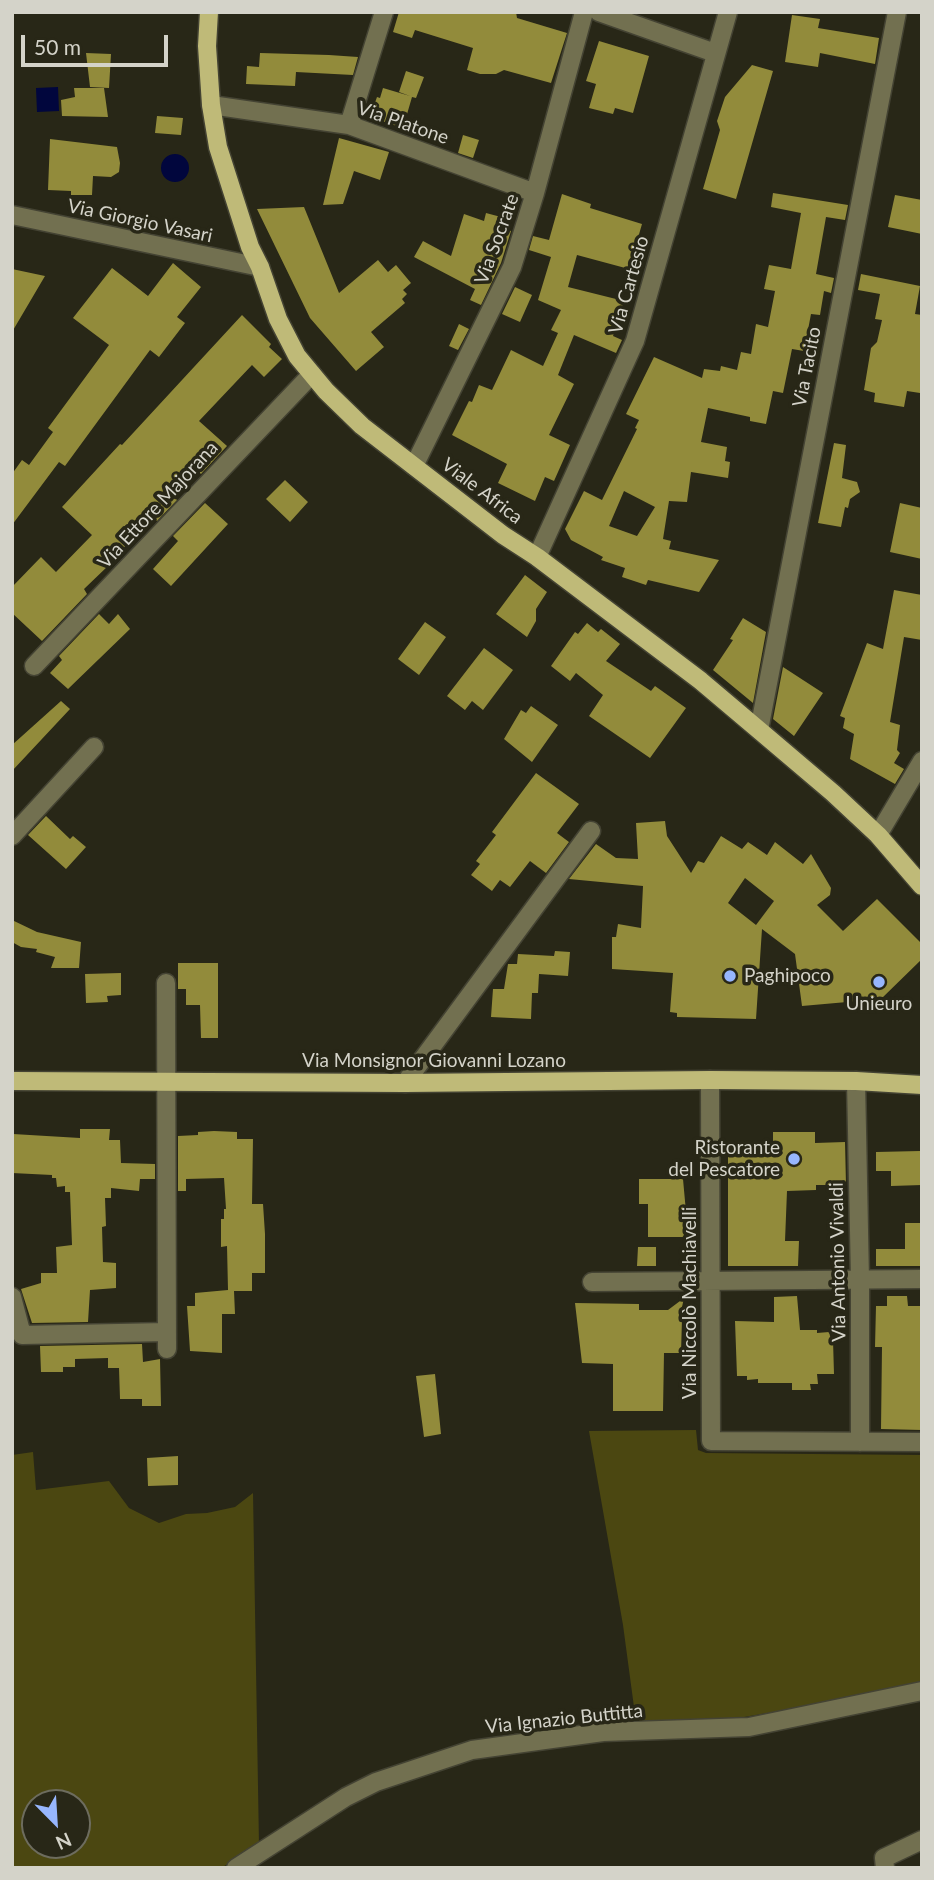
<!DOCTYPE html>
<meta charset="utf-8">
<style>
body{margin:0}
#map{position:relative;width:934px;height:1880px;overflow:hidden;background:#282717;font-family:Lato,sans-serif}
canvas{display:block}
.frame{position:absolute;inset:0;border:14px solid #d4d3c9;pointer-events:none}
.north{position:absolute;left:21px;top:1789px;width:70px;height:70px;box-sizing:border-box;background:#282717;border:2px solid #6d6c5e;border-radius:50%;rotate:156deg;font-size:19px;font-weight:700;line-height:28px;text-align:center;color:#d4d3c9}
.north::after{content:'';display:block;margin:auto;width:24px;height:32px;background:#97b6fd;clip-path:polygon(50% 0,100% 100%,50% 72%,0 100%)}
.scale{position:absolute;left:21px;top:35px;width:147px;height:32px;box-sizing:border-box;border:4px solid #d4d3c9;border-top:0;padding-left:9px;font-size:21px;line-height:24px;white-space:nowrap;color:#d4d3c9;-webkit-text-stroke:5px #282717;paint-order:stroke}
</style>
<div id="map">
<canvas width="934" height="1880"></canvas>
<div class="frame"></div>
<div class="north">N</div>
<div class="scale">50 m</div>
</div>
<script>
const ctx = document.querySelector('canvas').getContext('2d');
ctx.lineJoin = 'round';
function paint(path, color) {
  ctx.fillStyle = color;
  ctx.fill(path, 'evenodd');
}
function poly(rows) {
  const path = new Path2D();
  for (const r of rows) {
    if (r.length === 3) {
      path.moveTo(r[0] + r[2], r[1]);
      path.arc(r[0], r[1], r[2], 0, 2 * Math.PI);
      continue;
    }
    path.moveTo(r[0], r[1]);
    for (let i = 2; i < r.length; i += 2) path.lineTo(r[i], r[i + 1]);
  }
  return path;
}
function trace(path, color, width, dash) {
  ctx.strokeStyle = color;
  ctx.lineWidth = width;
  ctx.lineCap = dash ? 'butt' : 'round';
  ctx.setLineDash(dash || []);
  ctx.stroke(path);
}
function drawText(font, color, halo, rows, align = 'center') {
  ctx.font = font + ' Lato,sans-serif';
  ctx.lineWidth = 7;
  ctx.setLineDash([]);
  ctx.textBaseline = 'middle';
  ctx.strokeStyle = halo;
  ctx.fillStyle = color;
  for (const [text, x, y, turn = 0] of rows) {
    ctx.save();
    ctx.translate(x, y);
    ctx.rotate((+turn || 0) * Math.PI / 180);
    ctx.textAlign = isNaN(turn) ? turn : align;
    if (halo) ctx.strokeText(text, 0, 0);
    ctx.fillText(text, 0, 0);
    ctx.restore();
  }
}
paint(poly([
 [696,1430,698,1450,706,1453,922,1455,922,1686,727,1720,636,1722,623,1625,589,1431],
 [33,1452,36,1490,109,1481,129,1508,159,1523,186,1514,207,1513,235,1507,253,1493,259,1845,221,1868,12,1868,12,1455],
 [35,1803,77,1803,77,1845,35,1845]
]), '#4b4711');
paint(poly([
 [58,87,59,111,37,112,36,88],
 [175,168,14]
]), '#01063d');
paint(poly([
 [399,12,516,12,517,18,567,33,551,83,504,70,496,74,480,74,467,70,473,48,415,30,412,38,393,32],
 [792,15,820,19,818,28,879,38,875,64,820,53,818,67,785,62],
 [599,41,649,56,633,113,615,108,613,114,589,108,596,84,586,81],
 [86,53,111,54,109,88,90,87],
 [260,53,329,55,358,57,353,75,296,72,295,86,246,84,247,66,259,67],
 [752,65,773,71,736,199,703,189,720,130,717,121,725,97],
 [406,71,424,77,416,98,412,97,403,128,370,117,377,97,380,98,383,88,410,96,399,92],
 [74,88,104,88,108,117,62,116,61,100,75,97],
 [157,116,183,118,181,135,155,133],
 [463,135,479,140,473,158,458,153],
 [339,138,389,152,380,180,354,171,343,204,323,205],
 [50,139,117,147,120,163,119,172,111,177,93,176,92,195,71,195,71,191,48,190],
 [773,193,848,205,845,220,826,217,816,274,834,278,831,293,824,291,820,315,811,314,804,351,792,349,783,393,773,391,766,424,750,421,750,417,708,408,701,442,727,447,725,461,730,462,728,478,691,472,687,502,669,501,663,539,671,541,669,549,719,560,699,592,648,580,646,585,622,577,625,568,601,560,603,557,571,540,565,529,584,491,602,500,637,429,635,428,639,420,626,414,654,357,702,378,704,369,720,371,721,366,737,370,741,352,751,354,756,324,768,327,775,291,764,289,769,265,791,269,801,213,771,207],
 [624,491,655,507,637,536,609,526],
 [562,194,591,204,590,208,642,224,629,269,577,255,568,287,624,301,613,336,622,340,616,353,574,335,558,375,574,384,549,435,570,445,554,481,545,477,535,501,498,483,507,464,452,435,469,401,472,402,479,385,492,390,511,350,543,366,558,333,551,330,561,310,538,300,551,257,529,250,533,236,549,240],
 [895,195,922,200,922,234,888,227],
 [304,207,339,293,378,260,388,272,396,265,411,283,403,290,407,294,402,299,405,303,371,332,384,347,356,371,310,318,257,209],
 [486,213,501,217,498,227,511,231,501,263,481,305,470,300,475,289,414,257,423,241,451,256,464,214,484,221],
 [173,263,201,287,177,317,185,323,159,357,150,350,65,466,59,462,12,525,12,474,22,460,29,465,53,432,48,428,109,345,73,318,112,268,148,296],
 [12,269,45,276,12,332],
 [861,274,920,286,915,314,922,315,922,381,920,393,907,391,904,407,874,402,875,393,864,390,871,348,877,342,882,320,875,319,880,294,858,290],
 [515,287,532,295,520,322,502,314],
 [242,315,271,344,269,347,282,359,264,377,252,365,199,421,227,446,201,474,191,464,168,492,177,500,157,521,151,516,109,565,84,589,87,594,42,641,12,613,12,587,41,557,56,572,92,535,62,507,120,444,122,445],
 [459,324,469,329,458,350,449,346],
 [834,443,846,445,842,478,857,482,860,492,850,499,848,508,845,507,841,527,818,523],
 [285,480,308,502,290,522,266,499],
 [205,503,228,524,171,586,153,569,178,541,173,536],
 [900,503,922,508,922,559,890,552],
 [525,575,547,592,536,609,536,621,527,637,496,614],
 [894,590,922,595,922,640,904,637,890,722,900,725,897,750,900,753,894,763,904,769,895,784,850,759,854,734,843,728,845,718,840,716,867,643,883,649],
 [99,614,109,624,118,614,130,629,68,689,50,673,62,660,59,656],
 [743,618,766,632,753,703,713,670,733,640,730,639],
 [425,622,446,637,419,675,398,659],
 [587,623,598,632,601,629,620,644,606,661,651,691,655,686,686,708,650,758,589,716,603,695,576,673,570,681,551,666,575,632,578,634],
 [484,648,513,670,483,710,472,701,465,710,447,696],
 [783,667,823,693,794,736,773,719],
 [61,701,70,709,12,771,12,745],
 [531,706,558,725,532,762,504,739,521,710,526,713],
 [536,773,579,804,557,833,569,842,546,873,530,861,510,887,500,880,492,891,471,875,480,864,476,861,496,835,492,832],
 [46,816,70,839,73,836,86,847,66,869,28,835],
 [665,821,667,836,691,873,698,861,704,863,721,836,742,849,748,842,767,855,775,842,803,864,811,854,831,888,830,895,817,905,843,931,877,899,922,944,922,959,881,999,802,1006,795,954,762,929,756,1019,677,1017,677,1013,670,1012,673,973,612,969,612,937,616,937,618,924,641,928,643,886,569,879,596,844,616,858,638,859,636,823],
 [745,878,774,901,756,925,728,903],
 [12,920,37,932,81,942,79,968,51,968,55,957,36,952,37,949,21,947,12,942],
 [555,951,570,952,568,976,539,974,538,993,532,993,531,1019,491,1017,493,989,504,989,508,964,517,964,518,954,554,956],
 [178,963,218,963,218,1038,201,1038,200,1005,186,1005,186,989,178,989],
 [121,973,121,995,107,996,108,1002,86,1003,85,974],
 [80,1129,110,1129,109,1140,120,1140,121,1163,155,1164,155,1179,140,1179,139,1191,111,1188,111,1198,105,1198,106,1226,102,1227,103,1262,116,1263,116,1288,90,1290,88,1322,32,1323,21,1289,41,1283,41,1273,57,1273,56,1247,72,1245,70,1192,65,1192,65,1186,57,1187,56,1178,52,1178,52,1175,12,1173,13,1134,80,1138],
 [214,1131,237,1132,237,1139,253,1139,252,1204,263,1204,265,1234,265,1273,252,1273,252,1291,234,1291,235,1314,222,1314,222,1353,190,1351,187,1306,195,1306,195,1293,228,1290,227,1246,221,1247,221,1219,224,1219,224,1209,226,1209,224,1178,186,1179,186,1191,178,1191,178,1136,198,1135,198,1132],
 [773,1132,815,1132,815,1143,845,1142,846,1185,816,1185,816,1190,787,1191,785,1241,799,1241,798,1266,728,1266,728,1143,773,1144],
 [920,1151,922,1185,891,1186,891,1171,876,1171,876,1152],
 [639,1179,683,1179,687,1223,684,1223,684,1237,648,1237,648,1204,639,1204],
 [905,1223,922,1223,922,1266,876,1266,876,1249,905,1249],
 [638,1247,656,1247,656,1266,637,1266],
 [797,1296,800,1330,817,1330,817,1333,829,1332,831,1340,833,1340,834,1374,817,1374,818,1384,810,1384,811,1390,792,1390,792,1383,758,1383,758,1379,747,1380,747,1376,737,1376,735,1321,774,1322,774,1297],
 [887,1296,907,1296,908,1306,922,1306,922,1430,881,1429,882,1347,875,1347,876,1306,887,1306],
 [684,1298,680,1316,682,1319,681,1353,664,1353,663,1411,613,1411,613,1364,582,1363,575,1303,639,1304,639,1310,668,1310],
 [142,1344,143,1362,160,1359,161,1406,142,1406,142,1399,120,1399,119,1368,108,1368,108,1358,75,1359,75,1367,63,1367,63,1372,41,1372,40,1346],
 [435,1374,441,1434,424,1437,416,1376],
 [178,1456,178,1485,148,1486,147,1458]
]), '#928b3b');
const minor = poly([
 [599,12,715,53],
 [211,105,349,125,535,193],
 [349,125,384,12],
 [12,215,260,267],
 [414,466,512,267,535,193,584,12],
 [537,557,635,341,728,12],
 [34,666,312,374],
 [759,730,897,12],
 [878,835,922,761],
 [12,836,94,747],
 [166,983,167,1349],
 [710,1080,711,1441,922,1442],
 [856,1081,860,1280,860,1442],
 [405,1083,591,831],
 [592,1282,922,1279],
 [12,1297,22,1335,166,1332],
 [236,1868,346,1797,376,1782,472,1750,603,1732,749,1727,922,1691],
 [885,1868,884,1858,922,1840]
]);
const major = poly([
 [209,12,207,46,211,105,218,147,250,247,260,267,278,319,297,356,326,391,362,426,503,535,537,557,701,681,759,730,833,793,878,835,922,886],
 [12,1081,405,1083,710,1080,856,1081,922,1085]
]);
trace(minor, '#444333', 21);
trace(major, '#444333', 21);
trace(minor, '#727050', 18);
trace(major, '#bfba78', 18);
for (const [x, y, r, color] of [
 [730,976,7,"#97b6fd"],
 [879,982,7,"#97b6fd"],
 [794,1159,7,"#97b6fd"]
]) {
  const dot = new Path2D();
  dot.arc(x, y, r, 0, 2 * Math.PI);
  ctx.fillStyle = color;
  ctx.fill(dot);
  trace(dot, '#282717', 2.5);
}
drawText('19px', '#d4d3c9', '#282717', [
 ["Via Platone",403,123,19],
 ["Via Giorgio Vasari",140,221,12],
 ["Via Socrate",497,239,-70],
 ["Via Cartesio",629,285,-74],
 ["Via Tacito",807,367,-79],
 ["Viale Africa",482,491,37],
 ["Via Ettore Majorana",158,505,-47],
 ["Via Monsignor Giovanni Lozano",434,1061],
 ["Via Antonio Vivaldi",838,1262,-91],
 ["Via Niccolò Machiavelli",690,1303,-90],
 ["Via Ignazio Buttitta",564,1719,-6]
]);
drawText('19px', '#d4d3c9', '#282717', [
 ["Paghipoco",744,976],
 ["Unieuro",879,1004,"center"],
 ["Ristorante",780,1148,"right"],
 ["del Pescatore",780,1170,"right"]
], 'left');
</script>
